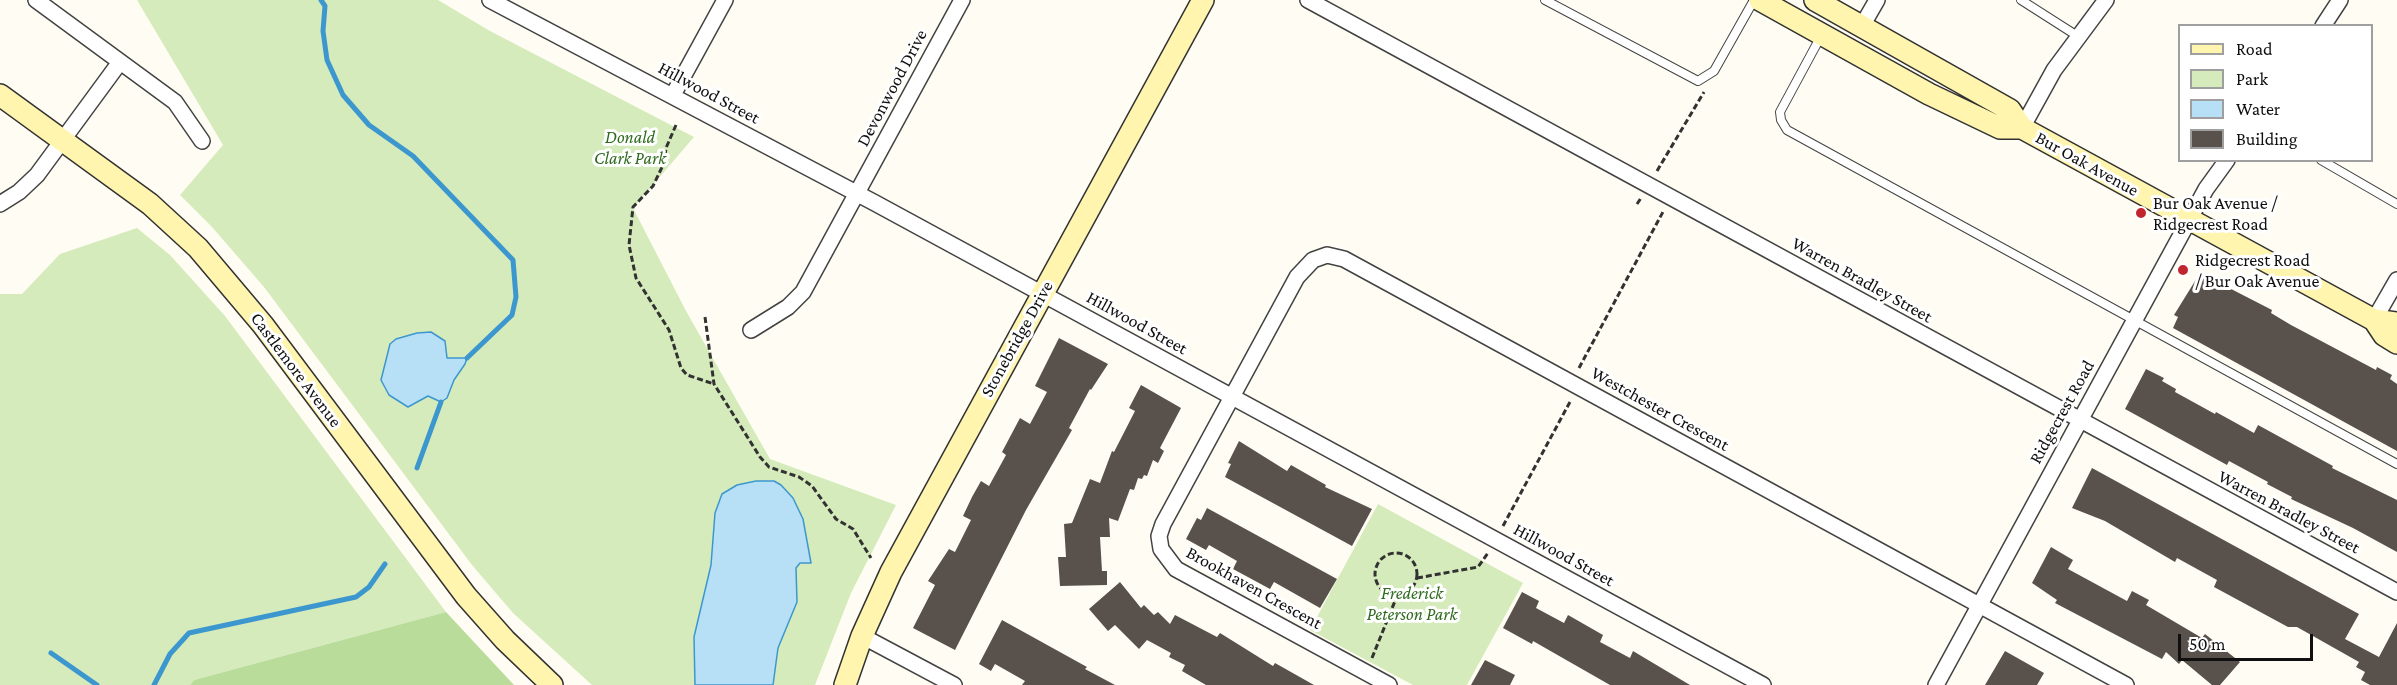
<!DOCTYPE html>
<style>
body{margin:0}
#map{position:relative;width:2397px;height:685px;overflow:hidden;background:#fffdf3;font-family:"Crimson Pro",serif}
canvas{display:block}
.legend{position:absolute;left:2178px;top:24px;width:195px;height:138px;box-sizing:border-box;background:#fff;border:2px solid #9f9f9f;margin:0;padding:8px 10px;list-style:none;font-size:18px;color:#101010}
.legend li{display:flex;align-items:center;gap:12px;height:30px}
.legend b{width:30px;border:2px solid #9f9f9f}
.scale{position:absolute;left:2178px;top:634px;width:135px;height:27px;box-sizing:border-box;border:3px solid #101010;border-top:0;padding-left:8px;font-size:18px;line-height:21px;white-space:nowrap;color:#101010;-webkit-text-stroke:4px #fff;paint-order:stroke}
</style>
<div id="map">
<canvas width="2397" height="685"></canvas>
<ul class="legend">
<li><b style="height:8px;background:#fff5ae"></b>Road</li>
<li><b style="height:16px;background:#d5ebbb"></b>Park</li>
<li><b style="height:16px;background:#b7e0f7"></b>Water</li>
<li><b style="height:16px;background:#59514c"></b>Building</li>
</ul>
<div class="scale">50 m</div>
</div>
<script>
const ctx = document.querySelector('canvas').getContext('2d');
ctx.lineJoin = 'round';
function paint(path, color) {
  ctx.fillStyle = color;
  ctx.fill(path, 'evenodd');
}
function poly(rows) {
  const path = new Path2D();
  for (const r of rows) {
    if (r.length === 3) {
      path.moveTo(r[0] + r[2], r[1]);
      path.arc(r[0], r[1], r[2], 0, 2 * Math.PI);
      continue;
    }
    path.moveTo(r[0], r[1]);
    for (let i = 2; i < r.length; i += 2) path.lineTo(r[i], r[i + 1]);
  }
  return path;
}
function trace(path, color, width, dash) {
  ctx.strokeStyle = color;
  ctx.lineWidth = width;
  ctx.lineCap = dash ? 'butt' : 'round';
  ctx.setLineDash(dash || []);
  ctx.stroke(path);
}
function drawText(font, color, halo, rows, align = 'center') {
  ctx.font = font + ' "Crimson Pro",serif';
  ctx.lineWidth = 6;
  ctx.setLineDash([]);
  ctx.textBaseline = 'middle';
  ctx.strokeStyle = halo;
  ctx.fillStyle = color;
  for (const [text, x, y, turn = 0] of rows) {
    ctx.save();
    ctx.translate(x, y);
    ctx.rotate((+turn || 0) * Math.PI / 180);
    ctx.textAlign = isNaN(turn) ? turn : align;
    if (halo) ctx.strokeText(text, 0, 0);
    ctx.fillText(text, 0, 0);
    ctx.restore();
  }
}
paint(poly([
 [137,0,438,0,490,31,694,137,633,208,686,311,770,459,896,505,851,593,815,685,592,685,513,613,472,565,264,287,212,227,180,195,223,145],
 [137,228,170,255,225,316,446,612,194,680,190,685,0,685,0,294,22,294,60,254],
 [1378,504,1523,583,1467,685,1413,685,1310,630]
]), '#d5ebbb');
paint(poly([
 [446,612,514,685,190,685,194,680]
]), '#b9dc9a');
const water = poly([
 [431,332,445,341,447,358,467,358,465,364,454,380,447,398,441,402,428,396,408,407,389,395,381,380,390,344,396,339,417,333,431,332],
 [756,481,774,481,781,485,793,498,803,519,811,563,800,563,796,568,797,602,778,648,773,685,695,685,694,637,711,565,715,513,722,494,737,485,756,481]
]);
paint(water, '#b7e0f7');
trace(water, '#3d97cf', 1.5);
trace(poly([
 [321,0,325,6,323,31,327,60,343,95,369,125,413,156,513,260,516,297,512,315,467,358],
 [417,468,441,402],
 [51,653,97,685],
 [154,685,170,654,189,633,356,597,369,587,385,564]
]), '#3d97cf', 5);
paint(poly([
 [2200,273,2272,310,2271,313,2291,325,2376,370,2377,367,2392,375,2390,379,2397,384,2397,451,2173,328,2178,317,2174,315],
 [1059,338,1108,364,1091,390,1090,389,1069,428,1072,430,1026,510,955,650,913,628,935,585,928,581,949,549,955,552,971,520,963,516,972,497,981,481,989,486,1006,455,1002,452,1020,418,1030,424,1047,392,1035,386],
 [2146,369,2164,378,2162,381,2176,389,2175,392,2215,414,2216,412,2254,433,2258,425,2333,466,2332,468,2397,500,2397,552,2353,528,2291,499,2292,497,2267,484,2268,482,2229,461,2227,465,2125,409],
 [1141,385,1181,408,1160,448,1164,451,1158,463,1153,460,1147,476,1144,475,1142,479,1138,478,1134,490,1130,489,1118,521,1109,518,1110,537,1100,537,1102,571,1107,571,1107,585,1060,586,1058,557,1066,557,1064,524,1072,523,1090,479,1100,483,1112,451,1114,452,1135,411,1129,408],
 [1239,441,1287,471,1291,465,1326,485,1325,487,1372,509,1352,546,1225,477,1231,464,1228,463],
 [2092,468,2359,614,2345,639,2379,657,2397,623,2397,685,2370,685,2361,680,2365,672,2356,667,2359,662,2297,627,2288,627,2214,587,2217,580,2177,558,2175,562,2105,521,2072,508],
 [1207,508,1337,579,1320,608,1274,582,1270,589,1233,569,1237,561,1209,545,1206,550,1186,539,1197,518,1201,520],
 [2051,547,2073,560,2068,569,2127,601,2132,591,2149,600,2146,605,2202,638,2205,634,2240,662,2220,685,2212,685,2182,660,2179,664,2166,652,2162,659,2055,603,2057,600,2032,583],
 [1120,582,1141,608,1144,605,1154,615,1158,612,1170,624,1175,615,1217,637,1220,633,1273,666,1275,663,1314,685,1206,685,1182,671,1185,665,1169,657,1171,653,1147,640,1139,649,1115,625,1108,631,1089,609],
 [1522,592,1539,601,1536,608,1564,623,1568,615,1603,635,1600,642,1630,658,1633,651,1690,685,1610,685,1533,641,1532,644,1503,628],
 [1002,620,1087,667,1085,669,1115,685,1022,685,1025,681,995,664,991,671,979,664],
 [2005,651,2044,673,2037,685,1985,685],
 [1485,660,1515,675,1510,685,1471,685]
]), '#59514c');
const lane = poly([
 [1545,0,1698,81,1714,71,1754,0],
 [2021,0,2079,37],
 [1821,36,1780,112,1781,120,1787,130,2397,464],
 [2321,160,2397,204]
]);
const street = poly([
 [36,0,175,102,202,141],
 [490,0,875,203,1763,685],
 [1308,0,2397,592],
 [1862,26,1877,0],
 [2323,26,2340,0],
 [673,95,725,0],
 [2022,128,2054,70,2106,0],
 [0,204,19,192,37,175,120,62],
 [2374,320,2397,280],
 [751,330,788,307,803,292,962,0],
 [862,636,954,685],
 [1389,685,1176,569,1161,549,1159,536,1163,524,1297,277,1313,260,1327,255,1344,259,2126,685],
 [1936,685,2206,189,2227,160]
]);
const secondary = poly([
 [1760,0,1929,94,2000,128,2022,128],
 [1815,0,2010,110,2022,128,2374,320,2397,323],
 [0,95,150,204,198,248,263,325,466,596,505,640,552,685],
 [2374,320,2384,335,2397,343],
 [845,685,862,636,891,572,1203,0]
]);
trace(lane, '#434343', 10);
trace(street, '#434343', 18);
trace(secondary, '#323232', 24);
trace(poly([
 [676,125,666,148,664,163,653,186,633,207,629,245,636,278,669,330,681,368,687,375,714,384],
 [1657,171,1704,92],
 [1637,204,1641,198],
 [705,317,714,384,760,457,769,467,799,477,812,486,836,519,853,529,871,558],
 [1579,368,1664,210],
 [1503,526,1571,400],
 [1396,574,21],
 [1417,578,1478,567,1488,553],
 [1372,658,1397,596]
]), '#323232', 3, [6, 3]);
trace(lane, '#fff', 8);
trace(street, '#fff', 15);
trace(secondary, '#fff5ae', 21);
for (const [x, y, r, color] of [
 [2141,213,6,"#c3252f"],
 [2183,270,6,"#c3252f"]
]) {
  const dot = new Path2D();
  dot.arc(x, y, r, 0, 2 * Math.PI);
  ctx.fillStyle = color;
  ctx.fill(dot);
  trace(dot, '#fff', 2);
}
drawText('18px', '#101010', '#fff', [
 ["Devonwood Drive",892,88,-62],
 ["Hillwood Street",709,93,28],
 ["Bur Oak Avenue",2087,164,29],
 ["Warren Bradley Street",1862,280,29],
 ["Hillwood Street",1137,323,29],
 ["Stonebridge Drive",1017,339,-61],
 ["Castlemore Avenue",296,370,53],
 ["Westchester Crescent",1660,409,29],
 ["Ridgecrest Road",2062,412,-61],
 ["Warren Bradley Street",2289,512,28],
 ["Hillwood Street",1564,555,29],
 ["Brookhaven Crescent",1254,588,29]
]);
drawText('italic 18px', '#2f6a1e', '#fff', [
 ["Donald",630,137],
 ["Clark Park",630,158],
 ["Frederick",1412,593],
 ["Peterson Park",1412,614]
]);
drawText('18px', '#101010', '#fff', [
 ["Bur Oak Avenue /",2153,203],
 ["Ridgecrest Road",2153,224],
 ["Ridgecrest Road",2195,260],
 ["/ Bur Oak Avenue",2195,281]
], 'left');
</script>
